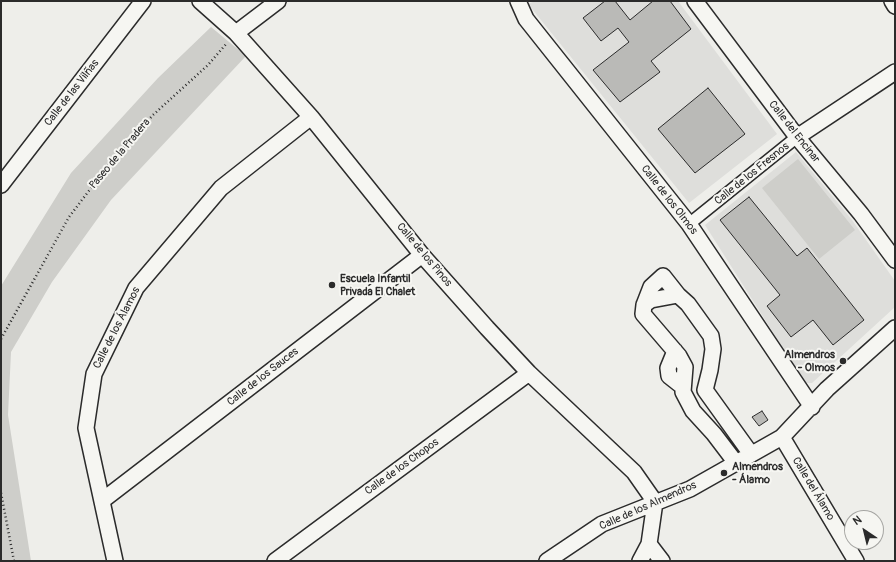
<!DOCTYPE html>
<meta charset="utf-8">
<style>
body{margin:0}
#map{position:relative;width:896px;height:562px;overflow:hidden;background:#eeeeea;font-family:Pangolin,sans-serif}
canvas{display:block}
.frame{position:absolute;inset:0;border:2px solid #2b2b2b;pointer-events:none}
.north{position:absolute;left:844px;top:510px;width:40px;height:40px;box-sizing:border-box;background:#f6f6f2;border:1px solid #a5a5a2;border-radius:50%;rotate:325deg;font-size:11px;font-weight:700;line-height:16px;text-align:center;color:#2b2b2b}
.north::after{content:'';display:block;margin:auto;width:14px;height:18px;background:#2b2b2b;clip-path:polygon(50% 0,100% 100%,50% 72%,0 100%)}
</style>
<div id="map">
<canvas width="896" height="562"></canvas>
<div class="frame"></div>
<div class="north">N</div>
</div>
<script>
const ctx = document.querySelector('canvas').getContext('2d');
ctx.lineJoin = 'round';
function paint(path, color) {
  ctx.fillStyle = color;
  ctx.fill(path, 'evenodd');
}
function poly(rows) {
  const path = new Path2D();
  for (const r of rows) {
    path.moveTo(r[0], r[1]);
    for (let i = 2; i < r.length; i += 2) path.lineTo(r[i], r[i + 1]);
  }
  return path;
}
function trace(path, color, width, dash) {
  ctx.strokeStyle = color;
  ctx.lineWidth = width;
  ctx.lineCap = dash ? 'butt' : 'round';
  ctx.setLineDash(dash || []);
  ctx.stroke(path);
}
function drawText(font, color, halo, rows, align = 'center') {
  ctx.font = font + ' Pangolin,sans-serif';
  ctx.lineWidth = 4;
  ctx.setLineDash([]);
  ctx.textBaseline = 'middle';
  ctx.strokeStyle = halo;
  ctx.fillStyle = color;
  for (const [text, x, y, turn = 0] of rows) {
    ctx.save();
    ctx.translate(x, y);
    ctx.rotate((+turn || 0) * Math.PI / 180);
    ctx.textAlign = isNaN(turn) ? turn : align;
    if (halo) ctx.strokeText(text, 0, 0);
    ctx.fillText(text, 0, 0);
    ctx.restore();
  }
}
paint(poly([
 [535,1,678,1,777,134,689,203,528,4],
 [796,152,852,220,895,281,895,307,812,383,805,383,705,225]
]), '#dededb');
paint(poly([
 [211,27,246,56,111,200,52,282,11,352,8,415,31,561,1,561,1,286,71,173,158,78],
 [798,159,855,230,819,259,762,188]
]), '#cececa');
const building = poly([
 [605,1,615,1,630,20,653,1,670,1,691,29,651,61,660,72,620,102,593,70,629,42,618,28,601,41,583,18,605,1],
 [708,88,745,134,695,173,658,129,708,88],
 [749,197,797,256,807,248,864,320,833,345,813,320,791,337,767,306,780,295,720,220,749,197],
 [762,411,768,420,759,426,752,417,762,411]
]);
paint(building, '#babab7');
trace(building, '#2b2b2b', 1);
const pedestrian = poly([
 [689,224,797,137]
]);
const minor = poly([
 [200,1,236,33,311,117,422,255,487,328,529,373,634,472,655,502,649,544,640,561],
 [518,1,526,19,689,224,812,407],
 [695,1,797,137,861,214,895,260],
 [892,1,895,6],
 [236,33,278,1],
 [797,137,895,72],
 [1,185,143,1],
 [644,305,651,287,663,276,678,295],
 [675,351,668,368,669,376,683,387],
 [782,437,856,561],
 [736,463,714,434,693,411,683,392,685,367,679,356,643,314,644,305,651,300,678,295,688,304,711,336,713,349,710,370,705,390,751,454],
 [103,500,422,255],
 [649,544,662,561],
 [115,561,86,428,94,374,136,288,221,188,311,117],
 [275,561,529,373],
 [547,561,602,524,690,489,782,437,827,389,895,328]
]);
trace(pedestrian, '#2b2b2b', 14);
trace(minor, '#2b2b2b', 18);
trace(poly([
 [1,339,69,217,107,167,153,115,208,65,227,43],
 [1,493,14,561]
]), '#2b2b2b', 2.5, [1, 3]);
trace(pedestrian, '#f6f6f2', 11);
trace(minor, '#f6f6f2', 15);
for (const [x, y, r, color] of [
 [332,285,4,"#2b2b2b"],
 [843,361,4,"#2b2b2b"],
 [724,473,4,"#2b2b2b"]
]) {
  const dot = new Path2D();
  dot.arc(x, y, r, 0, 2 * Math.PI);
  ctx.fillStyle = color;
  ctx.fill(dot);
  trace(dot, '#f6f6f2', 1.5);
}
drawText('11px', '#2b2b2b', '#f6f6f2', [
 ["Calle de las Vilñas",72,93,-52],
 ["Calle del Encinar",794,132,52],
 ["Paseo de la Pradera",120,154,-50],
 ["Calle de los Fresnos",752,174,-39],
 ["Calle de los Olmos",669,200,52],
 ["Calle de los Pinos",424,255,50],
 ["Calle de los Álamos",117,328,-63],
 ["Calle de los Sauces",263,377,-38],
 ["Calle de los Chopos",402,467,-36],
 ["Calle del Álamo",813,489,59],
 ["Calle de los Almendros",648,506,-24]
]);
drawText('bold 11px', '#2b2b2b', '#f6f6f2', [
 ["Escuela Infantil",340,279],
 ["Privada El Chalet",340,292],
 ["Almendros",835,355,"right"],
 ["- Olmos",835,368,"right"],
 ["Almendros",732,467],
 ["- Álamo",732,480]
], 'left');
</script>
